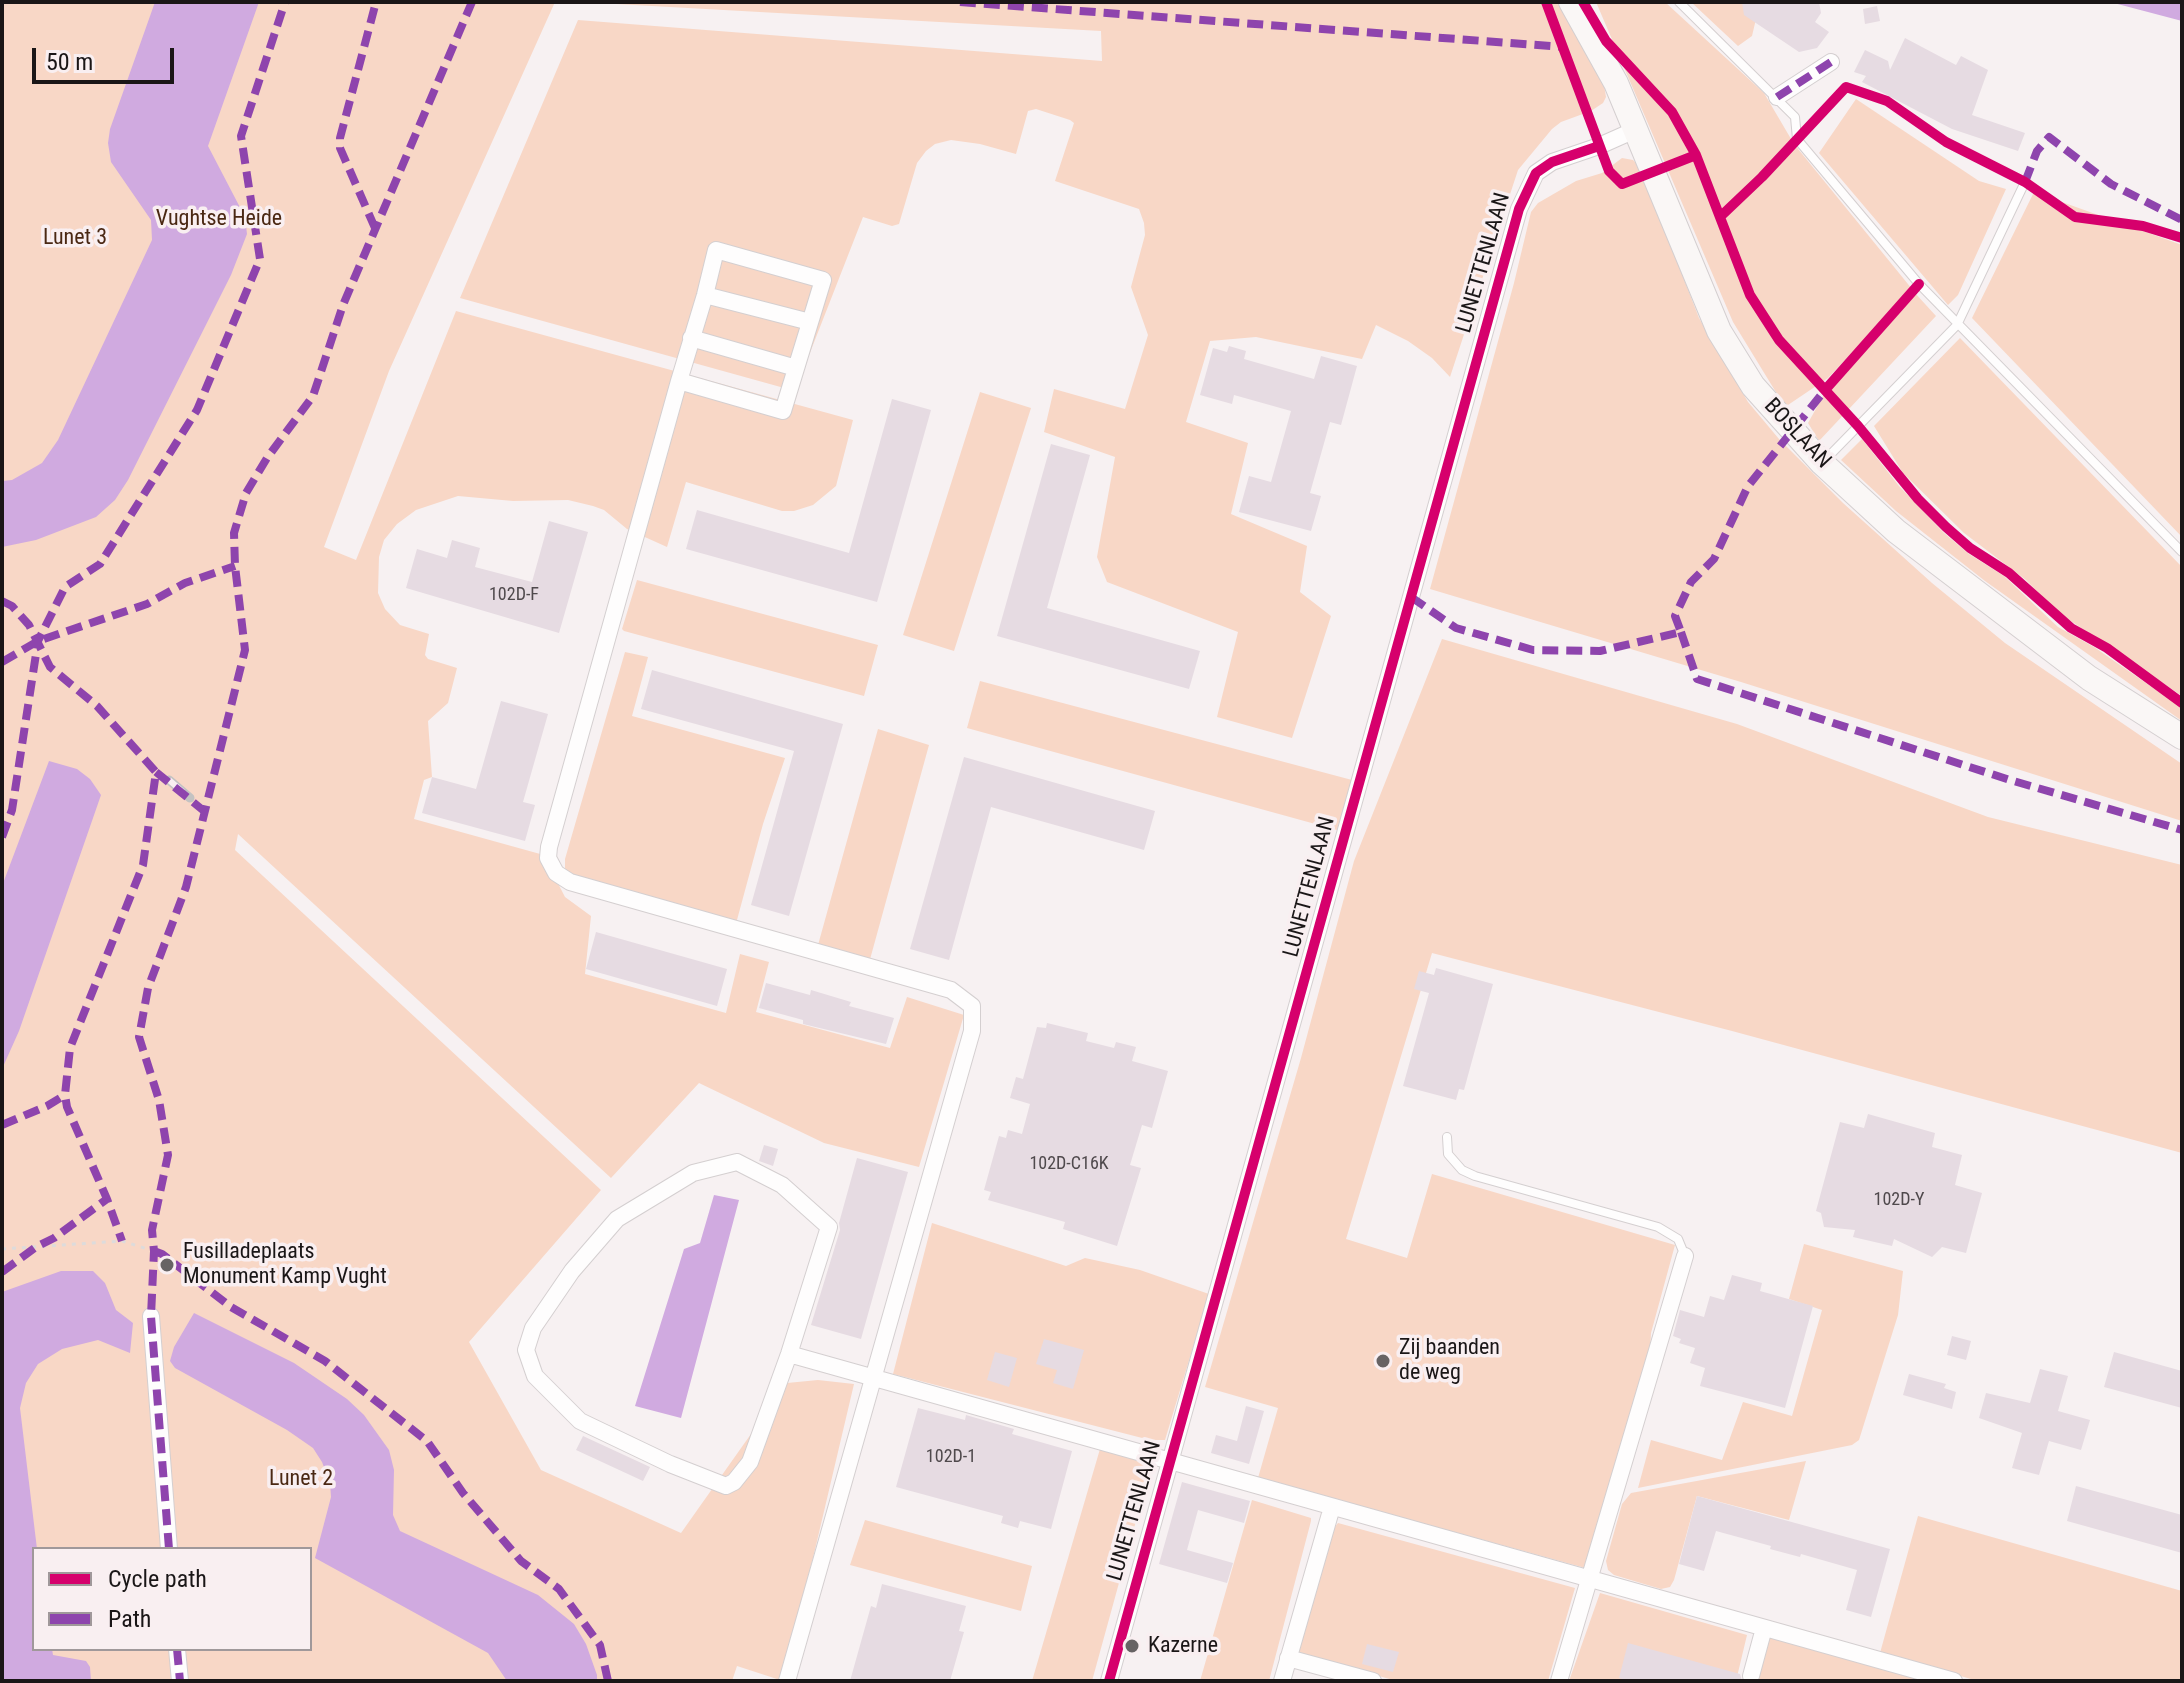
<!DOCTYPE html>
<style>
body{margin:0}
#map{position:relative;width:2184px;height:1683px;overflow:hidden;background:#f7f1f2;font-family:"Roboto Condensed",sans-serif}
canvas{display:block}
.frame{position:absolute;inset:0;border:4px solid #1a1617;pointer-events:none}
.legend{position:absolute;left:32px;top:1547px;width:280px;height:104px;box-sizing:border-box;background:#f9eff1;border:2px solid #a0989a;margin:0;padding:10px 14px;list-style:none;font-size:24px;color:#1a1617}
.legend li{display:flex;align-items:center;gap:16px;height:40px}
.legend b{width:40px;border:2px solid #a0989a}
.scale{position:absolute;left:32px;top:48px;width:142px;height:36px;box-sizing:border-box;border:4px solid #1a1617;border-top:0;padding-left:10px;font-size:24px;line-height:28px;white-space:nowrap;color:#1a1617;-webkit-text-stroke:6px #f9eff1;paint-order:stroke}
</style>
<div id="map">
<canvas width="2184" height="1683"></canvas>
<div class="frame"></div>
<ul class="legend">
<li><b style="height:10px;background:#d6006c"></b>Cycle path</li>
<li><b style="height:10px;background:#8e44ad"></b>Path</li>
</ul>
<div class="scale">50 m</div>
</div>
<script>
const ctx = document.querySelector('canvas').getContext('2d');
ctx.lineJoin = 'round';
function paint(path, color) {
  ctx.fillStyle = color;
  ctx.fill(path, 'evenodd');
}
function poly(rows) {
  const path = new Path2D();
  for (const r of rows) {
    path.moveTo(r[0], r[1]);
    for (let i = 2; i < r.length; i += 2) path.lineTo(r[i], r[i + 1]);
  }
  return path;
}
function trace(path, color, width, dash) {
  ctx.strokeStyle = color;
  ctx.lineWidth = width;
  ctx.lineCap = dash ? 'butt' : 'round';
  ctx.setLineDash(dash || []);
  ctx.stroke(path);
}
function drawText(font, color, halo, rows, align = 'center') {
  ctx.font = font + ' "Roboto Condensed",sans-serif';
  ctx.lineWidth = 7;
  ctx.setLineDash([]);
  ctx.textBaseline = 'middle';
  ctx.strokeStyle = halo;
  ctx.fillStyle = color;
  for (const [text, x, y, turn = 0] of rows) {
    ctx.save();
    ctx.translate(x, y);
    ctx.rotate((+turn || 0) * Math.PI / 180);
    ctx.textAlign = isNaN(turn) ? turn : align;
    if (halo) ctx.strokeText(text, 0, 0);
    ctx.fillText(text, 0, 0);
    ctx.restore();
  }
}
paint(poly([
 [2,2,555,2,389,371,324,547,356,560,456,311,853,420,836,486,813,505,794,511,782,511,686,482,667,547,627,529,604,510,593,506,568,500,513,501,458,496,416,510,397,524,384,540,379,557,378,593,385,609,400,625,429,634,425,655,428,659,457,668,448,703,428,721,432,777,424,780,414,819,551,857,550,868,565,897,591,916,585,974,726,1013,740,954,769,962,756,1012,890,1048,907,997,964,1015,919,1167,824,1143,699,1083,611,1178,238,834,235,850,601,1190,469,1342,541,1470,681,1533,787,1383,818,1380,854,1384,813,1558,780,1680,737,1666,732,1681,2,1681],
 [34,1549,310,1549,310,1649,34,1649],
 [580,2,1560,2,1604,85,1606,97,1603,103,1591,111,1561,122,1552,129,1518,170,1450,377,1432,358,1408,341,1376,325,1362,359,1256,337,1210,341,1186,422,1248,443,1231,514,1307,546,1300,592,1331,616,1292,738,1217,717,1238,632,1107,582,1097,557,1115,457,1044,432,1054,389,1125,409,1148,335,1131,287,1145,235,1144,223,1139,209,1055,181,1074,123,1070,120,1036,109,1028,111,1016,154,980,144,951,140,935,144,926,151,917,163,899,224,892,226,863,217,795,391,460,298,578,20,1102,61,1101,31],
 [1596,2,1665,2,1764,93,1794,144,1912,289,1828,378,1785,407,1733,322],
 [1691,2,1760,2,1752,36,1738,46],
 [1856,99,1979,181,2006,189,1958,295,1948,305,1819,153],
 [1622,158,1633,160,1641,168,1699,318,1748,402,1779,439,1843,503,1932,583,2005,643,2182,764,2182,821,1741,682,1430,589,1514,283,1531,212,1538,203,1576,181,1602,173],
 [2034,192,2182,245,2182,537,1972,318],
 [1915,293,1936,316,1819,441,1808,423,1827,389],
 [1960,338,2182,567,2182,696,2056,611,2026,580,1964,533,1903,473,1874,426],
 [980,392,1031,408,954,651,903,635],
 [1862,439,1899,486,1944,533,1969,554,2004,576,2058,627,2094,647,2182,708,2182,721,1985,581,1896,511,1841,460],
 [637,580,878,645,864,696,624,631,622,629],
 [1442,639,1737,724,1988,817,2182,865,2182,1153,1732,1031,1432,953,1346,1239,1407,1258,1432,1174,1675,1245,1651,1333,1650,1352,1589,1569,1258,1478,1278,1408,1205,1387,1301,1058,1354,861],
 [625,652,648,657,632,716,785,758,763,824,734,931,580,884,565,871,565,859],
 [980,681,1352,780,1337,830,967,728],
 [878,729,929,745,869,963,818,945],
 [932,1223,1066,1266,1085,1258,1140,1270,1209,1294,1165,1440,1150,1440,893,1374],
 [1804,1244,1903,1271,1898,1315,1859,1440,1852,1445,1638,1488,1651,1440,1722,1460,1743,1402,1792,1416,1822,1310,1789,1299],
 [1100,1449,1152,1463,1092,1681,1032,1681],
 [1806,1461,1789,1520,1697,1496,1674,1580,1670,1587,1661,1589,1614,1575,1608,1570,1606,1561,1622,1504,1631,1493],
 [1252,1500,1311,1518,1311,1521,1269,1681,1200,1681],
 [1918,1516,2182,1591,2182,1681,1978,1681,1880,1653],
 [865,1520,1032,1566,1021,1611,850,1565],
 [1338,1523,1575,1588,1548,1681,1397,1681,1297,1654,1333,1529],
 [1600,1593,1747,1635,1736,1681,1569,1681],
 [1767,1635,1904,1675,1921,1681,1755,1681]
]), '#f8d7c6');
paint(poly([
 [155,2,259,2,208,146,245,217,247,234,231,275,128,480,115,500,96,517,36,540,2,547,2,481,12,480,42,463,58,440,152,240,151,220,111,162,108,143,110,129],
 [2110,2,2182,2,2182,21],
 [49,761,77,769,90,779,101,795,19,1031,2,1069,2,886],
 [714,1195,739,1200,681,1418,635,1406,684,1249,700,1243],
 [61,1271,93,1271,105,1283,116,1310,133,1323,130,1353,98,1340,62,1349,38,1364,26,1383,20,1408,37,1549,34,1549,34,1649,52,1649,53,1655,86,1661,90,1667,91,1681,2,1681,2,1292],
 [194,1313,294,1363,347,1399,364,1415,389,1450,394,1470,393,1515,400,1531,538,1595,574,1624,586,1644,597,1675,597,1681,507,1681,488,1653,315,1558,331,1497,330,1483,322,1462,313,1448,287,1430,175,1368,170,1361,174,1347]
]), '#d0aae0');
paint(poly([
 [1742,2,1819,2,1821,13,1815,22,1829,32,1817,48,1799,52,1744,15],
 [1877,6,1880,21,1865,24,1863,9],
 [1905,38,1956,65,1961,56,1988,70,1972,115,2025,133,2018,151,1952,129,1862,82,1866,76,1854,72,1865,50,1888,61,1890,70],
 [1229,346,1246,351,1244,359,1314,379,1321,356,1357,366,1341,425,1330,422,1310,493,1321,496,1311,531,1239,512,1249,476,1271,482,1291,411,1234,395,1232,404,1200,395,1213,348,1227,352],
 [892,399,931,410,877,602,686,549,697,510,849,553],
 [1051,444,1090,455,1047,608,1200,651,1189,689,997,636],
 [549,521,588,532,559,633,406,588,417,549,447,558,452,540,480,548,475,567,532,582],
 [652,670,843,724,789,916,751,905,794,751,641,709],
 [501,701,548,714,523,802,535,805,525,841,422,813,432,777,476,789],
 [964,757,1155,811,1144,850,991,807,949,960,910,949],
 [596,932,727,969,717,1006,586,969],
 [1436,968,1493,984,1464,1090,1459,1089,1456,1100,1403,1086,1429,993,1414,989,1419,971,1434,975],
 [766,983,810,995,811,990,851,1002,849,1006,894,1018,886,1044,803,1024,803,1020,759,1008],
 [1047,1023,1088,1033,1086,1041,1114,1048,1116,1042,1136,1047,1132,1061,1168,1071,1152,1128,1142,1125,1130,1165,1141,1168,1117,1246,1063,1229,1065,1222,988,1200,991,1192,984,1190,999,1136,1006,1138,1008,1130,1022,1134,1030,1104,1010,1098,1016,1077,1023,1079,1037,1027,1046,1028],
 [1868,1114,1935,1133,1932,1147,1962,1155,1955,1185,1982,1193,1966,1253,1942,1247,1932,1257,1894,1239,1892,1246,1853,1237,1855,1230,1824,1227,1821,1213,1816,1211,1840,1122,1864,1128],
 [764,1145,778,1149,773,1166,759,1161],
 [857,1158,908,1172,861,1339,811,1325,840,1230,839,1223],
 [1732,1275,1762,1283,1760,1291,1813,1306,1785,1408,1700,1386,1705,1368,1690,1363,1695,1348,1679,1343,1681,1339,1673,1336,1680,1310,1704,1317,1710,1296,1724,1300],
 [1952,1336,1971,1341,1966,1360,1947,1355],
 [1044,1339,1084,1350,1073,1389,1053,1383,1057,1370,1036,1364],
 [995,1352,1017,1358,1009,1387,987,1380],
 [2114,1352,2182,1371,2182,1408,2104,1387],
 [2040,1369,2068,1376,2058,1411,2090,1420,2081,1450,2049,1441,2039,1475,2012,1468,2022,1433,1979,1418,1986,1393,2030,1403],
 [1909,1374,1946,1384,1944,1388,1956,1392,1952,1409,1903,1395],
 [1246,1406,1264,1411,1249,1464,1211,1453,1216,1435,1237,1441],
 [918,1408,965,1420,966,1415,1014,1429,1012,1434,1072,1451,1051,1529,1020,1521,1018,1528,1001,1523,1003,1516,896,1487],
 [583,1436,650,1467,643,1481,576,1450],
 [1182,1482,1250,1501,1244,1523,1198,1510,1187,1550,1233,1563,1227,1583,1159,1564],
 [2076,1486,2182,1515,2182,1553,2067,1521],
 [1697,1496,1890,1549,1871,1617,1846,1610,1857,1570,1801,1554,1800,1557,1770,1549,1771,1546,1716,1531,1704,1571,1679,1564],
 [882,1584,966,1606,959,1631,964,1632,950,1681,850,1681,871,1606,876,1608],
 [1628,1643,1740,1674,1742,1681,1629,1681,1619,1678],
 [1367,1644,1399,1652,1393,1672,1362,1664]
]), '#e6dbe2');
const lane = poly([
 [1679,2,1795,117,1797,139,1919,284,2182,552],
 [1825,460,1957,325,2025,182],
 [1447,1137,1448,1154,1462,1170,1475,1176,1658,1227,1678,1239,1685,1256]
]);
const street = poly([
 [1777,97,1831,62],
 [705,295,810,322],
 [691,338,796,368],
 [679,381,783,411,823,280,716,250,705,295,679,381,549,847,548,858,556,873,570,882,951,990,972,1006,972,1031,787,1681],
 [737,1162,782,1185,829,1227,789,1354,750,1462,734,1482,726,1486,670,1464,580,1421,535,1376,526,1350,533,1328,572,1271,617,1219,693,1173,737,1162],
 [151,1316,169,1549],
 [789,1354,1954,1681],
 [177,1649,180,1681],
 [1288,1658,1373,1681],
 [1751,1676,1764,1628],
 [1109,1681,1519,209,1536,173,1552,162,1599,146,1635,130],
 [1282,1681,1332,1507],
 [1559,1681,1685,1256]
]);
const secondary = poly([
 [1571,2,1616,83,1719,331,1753,386,1822,463,1896,531,2089,678,2182,737]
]);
trace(lane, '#d4cfd0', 10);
trace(street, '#d4cfd0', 18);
trace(secondary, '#d4cfd0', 26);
trace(poly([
 [2,1249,122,1241,154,1251]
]), '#dddbdb', 3, [4, 6]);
trace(lane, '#fefdfd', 8);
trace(street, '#fefdfd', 16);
trace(secondary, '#faf7f6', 24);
const rail = poly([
 [169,780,190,798]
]);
trace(rail, '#c3c2c2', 9);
trace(rail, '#f9eff1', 6, [18]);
trace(poly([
 [960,2,1564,47],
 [1777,97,1831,62],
 [2025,182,2037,151,2049,137,2111,184,2182,220],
 [375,228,340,148,340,138,376,2],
 [1411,597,1456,628,1533,650,1600,651,1681,632,1675,616,1691,582,1714,559,1748,486,1825,390],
 [2,601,12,606,29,625,50,667,97,706,156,772,143,865,70,1048,65,1095,67,1107,107,1199,122,1241],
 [1681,632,1697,679,2010,780,2182,830],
 [2,662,38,641,147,604,185,583,235,566],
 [156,772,204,811],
 [2,837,12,810,38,641,65,587,100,564,197,410,260,259,241,136,285,2],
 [2,1125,47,1106,65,1095],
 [154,1251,162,1254,231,1307,325,1361,427,1441,463,1493,521,1561,559,1589,600,1645,608,1681],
 [2,1272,36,1247,54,1238,107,1199],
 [169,1549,151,1316,154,1251,152,1230,168,1155,159,1100,139,1037,148,988,186,887,245,650,235,566,234,533,246,493,267,458,313,396,343,305,472,2],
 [177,1649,180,1681]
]), '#8e44ad', 8, [16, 8]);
trace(poly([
 [1546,2,1609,171,1622,184,1696,155],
 [1583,2,1606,41,1672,112,1696,155,1750,295,1779,340,1858,426,1918,499,1946,527,1970,548,2009,573,2071,628,2107,648,2182,703],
 [1721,216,1762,177,1846,87,1887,101,1946,142,2025,182,2075,217,2143,226,2182,238],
 [1825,390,1919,284],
 [1109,1681,1519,209,1536,173,1552,162,1599,146]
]), '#d6006c', 10);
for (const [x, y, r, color] of [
 [167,1265,8,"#676364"],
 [1383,1361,8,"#676364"],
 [1132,1646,8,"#676364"]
]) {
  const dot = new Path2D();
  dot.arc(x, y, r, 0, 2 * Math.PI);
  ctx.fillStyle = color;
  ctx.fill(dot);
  trace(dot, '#f9eff1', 3);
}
drawText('18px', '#4f494c', null, [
 ["102D-F",514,595],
 ["102D-C16K",1069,1164],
 ["102D-Y",1899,1200],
 ["102D-1",951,1457]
]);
drawText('22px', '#4a2813', '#f9eff1', [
 ["Vughtse Heide",219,219],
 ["Lunet 3",75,238],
 ["Lunet 2",301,1479]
]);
drawText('22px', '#1a1617', '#f9eff1', [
 ["LUNETTENLAAN",1484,263,-74],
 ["BOSLAAN",1797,434,47],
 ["LUNETTENLAAN",1310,887,-75],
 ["LUNETTENLAAN",1135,1511,-74]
]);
drawText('22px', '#1a1617', '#f9eff1', [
 ["Fusilladeplaats",183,1252],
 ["Monument Kamp Vught",183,1277],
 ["Zij baanden",1399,1348],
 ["de weg",1399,1373],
 ["Kazerne",1148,1646]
], 'left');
</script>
